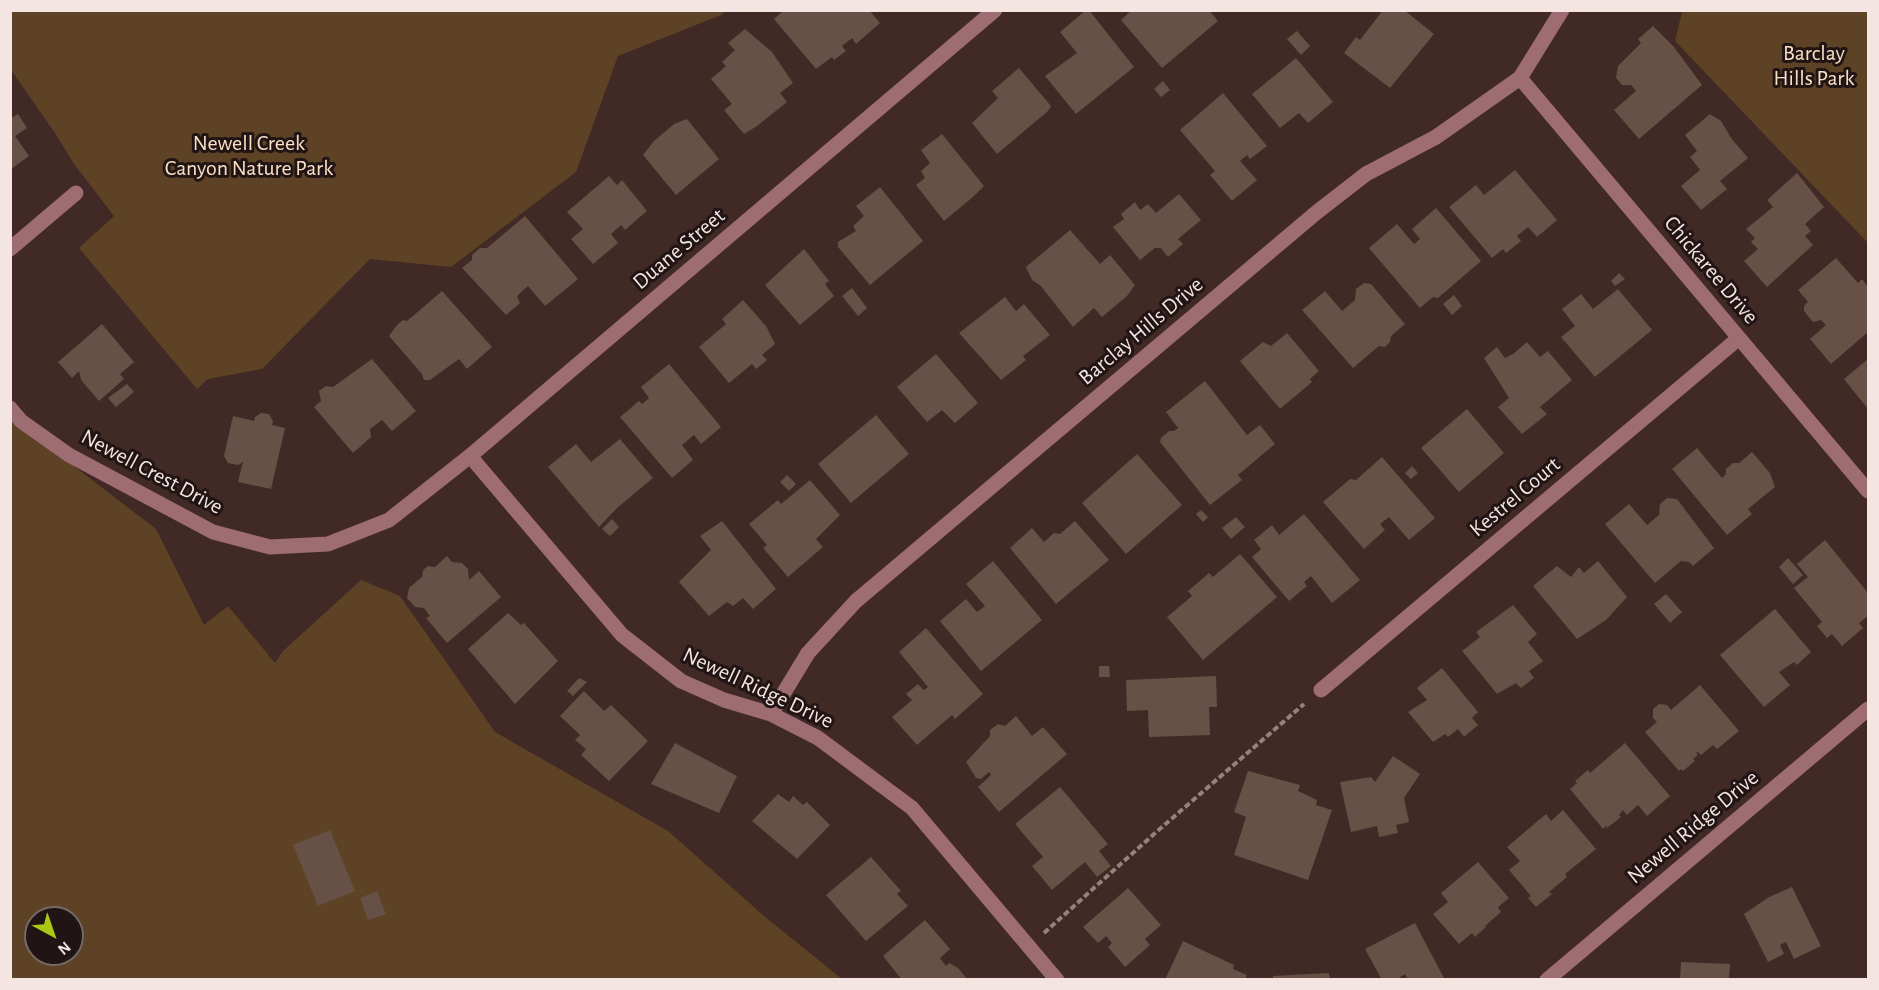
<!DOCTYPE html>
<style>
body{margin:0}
#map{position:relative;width:1879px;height:990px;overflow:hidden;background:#412926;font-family:"Alegreya Sans",sans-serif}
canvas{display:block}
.frame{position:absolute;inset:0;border:12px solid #f4e5e2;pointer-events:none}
.north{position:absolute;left:24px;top:906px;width:60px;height:60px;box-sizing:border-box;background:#201514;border:2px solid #756866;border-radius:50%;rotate:140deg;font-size:16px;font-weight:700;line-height:24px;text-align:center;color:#f4e5e2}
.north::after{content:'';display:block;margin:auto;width:21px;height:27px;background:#abc615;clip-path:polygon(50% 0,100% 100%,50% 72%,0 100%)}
</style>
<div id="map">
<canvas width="1879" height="990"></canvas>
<div class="frame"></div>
<div class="north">N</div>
</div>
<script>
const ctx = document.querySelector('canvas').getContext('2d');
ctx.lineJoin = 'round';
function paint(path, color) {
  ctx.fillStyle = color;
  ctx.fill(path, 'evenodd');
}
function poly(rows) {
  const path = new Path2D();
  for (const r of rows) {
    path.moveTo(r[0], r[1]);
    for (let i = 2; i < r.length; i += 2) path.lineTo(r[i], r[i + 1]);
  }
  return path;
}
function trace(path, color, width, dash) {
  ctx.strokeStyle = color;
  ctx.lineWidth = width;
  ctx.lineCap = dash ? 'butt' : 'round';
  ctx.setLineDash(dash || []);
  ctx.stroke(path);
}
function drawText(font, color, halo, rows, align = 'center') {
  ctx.font = font + ' "Alegreya Sans",sans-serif';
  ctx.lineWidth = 6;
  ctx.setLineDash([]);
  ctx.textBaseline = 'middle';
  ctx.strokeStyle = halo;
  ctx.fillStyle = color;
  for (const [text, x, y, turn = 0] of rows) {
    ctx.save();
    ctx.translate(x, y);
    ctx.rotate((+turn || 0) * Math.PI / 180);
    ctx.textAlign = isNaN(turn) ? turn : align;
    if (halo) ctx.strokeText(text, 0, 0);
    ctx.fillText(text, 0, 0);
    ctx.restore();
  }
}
paint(poly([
 [10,11,11,10,725,11,721,15,618,56,576,172,451,267,370,259,262,369,208,379,197,389,79,248,114,216,74,164,55,133,11,70],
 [1679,11,1868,11,1868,243,1675,41,1682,12],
 [10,417,156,529,204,625,228,606,275,663,283,651,361,580,400,596,495,732,668,831,764,916,842,979,11,979],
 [36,918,72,918,72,954,36,954]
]), '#5d4226');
paint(poly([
 [784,10,869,10,880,23,856,44,852,38,842,46,846,51,834,60,832,57,816,69,774,19],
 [1086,10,1089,10,1134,67,1076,114,1045,76,1077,53,1060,32],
 [1132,10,1209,10,1218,21,1162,68,1121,20],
 [1383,10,1404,10,1434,34,1390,88,1344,53,1356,37,1360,40],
 [1653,26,1674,47,1702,85,1639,139,1614,110,1636,91,1631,85,1622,85,1616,78,1618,66,1641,43,1638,39],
 [745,29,772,52,793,83,780,93,787,102,757,126,744,134,724,110,732,104,711,79,726,66,722,62,735,50,728,43],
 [1297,31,1310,46,1301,55,1287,39],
 [1296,58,1333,102,1308,123,1299,113,1280,128,1252,94],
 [1019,68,1051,106,1048,111,997,154,972,123,998,98,992,91],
 [1163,81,1170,90,1161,97,1154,89],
 [1223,93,1267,146,1250,159,1247,155,1240,161,1257,180,1232,201,1210,175,1215,171,1180,130],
 [18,114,27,128,15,136,29,156,10,170,10,119],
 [1710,114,1721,121,1731,138,1748,158,1720,181,1727,189,1701,210,1681,186,1700,170,1690,157,1697,151,1685,135],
 [687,119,719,159,676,195,643,155,654,141,674,124],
 [942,134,984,186,973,197,944,221,916,185,925,178,921,171,930,163,921,150],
 [1515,170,1557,220,1537,237,1528,227,1517,236,1521,241,1506,253,1503,249,1492,258,1449,207,1476,185,1484,195],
 [1797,173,1824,207,1805,224,1811,231,1805,236,1813,245,1767,287,1744,261,1758,249,1751,242,1755,238,1746,229,1773,207,1767,200],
 [609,176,617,185,622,180,647,211,625,230,621,225,611,234,618,243,593,264,571,239,583,229,567,212],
 [880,187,923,241,870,285,838,247,838,242,856,231,853,226,864,216,856,206],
 [1179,194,1201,220,1178,239,1183,244,1168,257,1161,248,1155,248,1140,260,1113,227,1124,219,1121,214,1135,202,1140,210,1148,204,1156,213],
 [1436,208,1481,261,1438,298,1433,297,1420,308,1369,248,1397,224,1414,244,1420,239,1412,229],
 [525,216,578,279,545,306,528,286,517,296,520,303,506,315,462,268,472,260,472,255,480,248,487,248],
 [1070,230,1100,264,1110,255,1135,285,1127,296,1102,317,1094,308,1073,327,1041,286,1032,280,1026,267],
 [804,249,829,281,825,284,834,296,800,325,765,285],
 [1836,258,1858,283,1862,279,1868,287,1868,332,1831,364,1810,339,1826,325,1821,320,1813,322,1804,311,1804,306,1808,302,1798,290],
 [1619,273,1625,279,1615,286,1611,281],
 [1364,283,1371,284,1405,324,1391,336,1390,342,1385,347,1379,346,1353,368,1302,310,1325,291,1342,311,1355,300,1356,289],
 [852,288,867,308,858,316,842,296],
 [1618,289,1652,330,1595,377,1561,337,1575,326,1562,309,1581,294,1593,309],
 [442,291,492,347,467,369,459,359,430,380,424,380,422,374,389,336,397,325,403,320,407,321],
 [1454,295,1462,306,1452,315,1443,304],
 [1005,297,1016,311,1024,304,1050,335,1023,356,1026,360,1001,380,959,333],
 [743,300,766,326,775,344,762,355,767,360,756,369,752,364,729,383,699,347,726,324,722,319],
 [102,324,134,362,120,374,124,379,99,401,81,380,79,371,72,378,58,362],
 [1287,333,1319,371,1310,379,1312,382,1280,409,1240,361,1263,342,1271,346],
 [1527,342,1540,357,1548,351,1572,380,1540,407,1547,414,1522,434,1498,407,1509,398,1484,358,1497,347,1505,358,1513,354],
 [936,354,978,403,955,423,942,410,927,422,897,387],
 [372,359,416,411,392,431,382,420,370,429,371,437,353,453,314,407,321,401,319,391,326,386,333,387],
 [1868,359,1868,409,1844,379],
 [669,364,721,427,701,444,694,435,682,445,693,460,672,478,620,417,639,401,642,404,649,398,641,387],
 [1205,381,1247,435,1260,425,1275,444,1238,475,1242,480,1210,505,1160,442,1161,438,1169,431,1174,431,1178,428,1166,412],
 [127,384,134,392,116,407,108,398],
 [1467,409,1504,453,1459,492,1421,448],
 [261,413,269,414,273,421,272,425,285,428,271,489,238,482,243,462,238,465,228,463,224,456,233,416,254,421,255,417],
 [876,415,909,454,851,503,818,464],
 [620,439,653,478,617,508,599,527,548,467,576,444,591,462],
 [1697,448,1722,478,1726,474,1726,469,1733,463,1739,463,1752,452,1770,473,1775,487,1748,509,1752,514,1727,535,1672,469],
 [1137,454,1182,505,1126,554,1082,503],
 [1382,457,1435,518,1409,540,1389,517,1380,524,1385,530,1364,549,1323,502,1350,479,1356,480],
 [1412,466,1418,473,1411,479,1405,473],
 [787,475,796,484,789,491,780,482],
 [810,480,840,515,816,539,823,547,788,577,763,548,767,545,749,524,778,500,781,504],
 [1667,498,1677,499,1714,548,1693,566,1689,562,1681,561,1655,583,1605,524,1629,504,1647,525,1659,515,1660,504],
 [1201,510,1208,517,1203,522,1196,514],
 [1304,514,1360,580,1332,603,1311,576,1304,582,1307,586,1289,601,1252,557,1261,549,1254,540,1272,525,1279,535],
 [1236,517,1245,527,1231,539,1222,528],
 [612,519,619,527,610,536,602,529],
 [722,521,776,589,753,609,743,598,733,606,727,602,709,616,679,582,711,550,700,536],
 [1075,521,1109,560,1056,604,1010,548,1032,528,1044,542,1054,533,1060,534],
 [1825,540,1868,593,1868,616,1859,623,1863,628,1842,646,1832,634,1827,638,1817,626,1822,622,1794,588,1808,577,1797,564],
 [1240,554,1277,597,1203,660,1167,617,1192,596,1188,591,1209,573,1213,577],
 [447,556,452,562,462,563,468,569,469,580,479,571,501,597,447,643,426,618,430,616,424,608,415,607,407,598,409,588,422,577,423,570,428,566,435,567],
 [1788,558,1803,575,1793,584,1779,567],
 [993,561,1042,620,981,671,940,621,966,599,977,612,985,606,966,584],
 [1598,561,1627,597,1606,620,1577,639,1533,586,1557,566,1571,577,1579,567,1584,573],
 [1666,594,1682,612,1670,623,1654,604],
 [1513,605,1537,634,1528,642,1543,661,1529,671,1534,678,1521,688,1516,683,1497,694,1462,651,1480,637,1476,632],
 [1775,609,1811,652,1797,665,1794,662,1779,672,1790,685,1764,707,1720,655],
 [508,613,521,625,524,623,558,661,515,704,468,649],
 [926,628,983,694,955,719,952,715,917,745,892,717,912,700,906,694,918,684,924,690,928,687,899,652],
 [1099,666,1109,666,1110,677,1099,677],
 [1442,668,1478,712,1472,718,1478,725,1464,737,1458,729,1448,737,1445,734,1433,742,1408,712,1427,700,1417,688],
 [1216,676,1217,707,1209,707,1210,735,1149,737,1148,710,1127,711,1126,680],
 [579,678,587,682,573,696,567,691],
 [1700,685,1739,731,1717,749,1713,745,1701,755,1698,752,1696,753,1698,755,1693,759,1695,761,1683,771,1681,769,1679,771,1645,732,1657,722,1653,718,1653,709,1659,704,1667,705,1671,710],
 [584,691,604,711,611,705,648,741,609,781,581,755,586,749,575,740,580,735,560,716],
 [1016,716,1032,736,1043,727,1067,754,999,812,978,787,991,775,989,772,981,779,976,778,966,762,990,736,990,730,998,724,1005,726],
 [675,743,737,776,719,813,651,784],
 [1625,743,1670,796,1647,816,1638,805,1627,815,1623,810,1619,815,1621,817,1607,828,1606,826,1603,829,1570,789,1577,783,1575,781,1588,770,1590,773],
 [1393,756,1420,774,1404,798,1409,822,1396,825,1398,833,1379,837,1377,826,1351,832,1340,782,1371,777,1375,782],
 [1248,771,1300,785,1298,791,1317,800,1316,805,1332,810,1308,880,1234,855,1246,817,1234,812],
 [1060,787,1108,844,1099,851,1111,866,1097,877,1085,862,1052,890,1032,866,1043,857,1015,824],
 [778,794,789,802,793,796,803,805,807,802,830,825,797,859,752,821],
 [1563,810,1596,849,1565,874,1567,877,1549,892,1552,894,1536,907,1528,898,1531,896,1509,870,1520,861,1507,847,1546,814,1551,821],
 [330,830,355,891,318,906,293,845],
 [871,857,901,891,897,894,908,906,866,941,826,895],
 [1478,862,1509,898,1498,907,1501,912,1485,926,1486,927,1475,937,1472,933,1459,944,1433,914,1448,902,1441,893],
 [1792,887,1821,946,1794,959,1786,942,1780,945,1784,954,1768,962,1744,914,1769,897],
 [1128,888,1161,925,1145,939,1150,945,1125,967,1108,947,1112,943,1106,936,1098,943,1083,927],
 [377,891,386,914,368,920,360,898],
 [925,920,950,949,940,958,946,966,949,963,958,968,968,980,902,980,883,956],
 [1415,923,1445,980,1408,980,1405,974,1396,980,1382,980,1365,949],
 [1183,941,1234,965,1233,969,1247,975,1245,980,1165,980],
 [1681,962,1730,964,1729,980,1680,980],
 [1329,973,1330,980,1273,980,1273,976]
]), '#675045');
trace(poly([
 [1044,933,1154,834,1304,704]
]), '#95817e', 4, [6, 3]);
trace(poly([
 [1520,78,1868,491],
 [10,249,76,193],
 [10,408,21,421,69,455,213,532,270,547,328,544,389,520,470,456,995,10],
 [470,456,622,635,681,681,724,700,771,714,818,738,912,808,1057,980],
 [1321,690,1739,338],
 [771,714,808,653,856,601,1317,212,1366,174,1436,137,1520,78,1562,10],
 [1547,980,1868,709]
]), '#9e6c73', 15);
drawText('22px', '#fadfc5', '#201514', [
 ["Barclay",1814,53],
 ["Hills Park",1814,78],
 ["Newell Creek",249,143],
 ["Canyon Nature Park",249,168]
]);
drawText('22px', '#f4e5e2', '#201514', [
 ["Duane Street",679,249,-40],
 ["Chickaree Drive",1711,270,50],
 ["Barclay Hills Drive",1141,331,-40],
 ["Newell Crest Drive",152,472,28],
 ["Kestrel Court",1515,497,-40],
 ["Newell Ridge Drive",758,688,25],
 ["Newell Ridge Drive",1693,827,-40]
]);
</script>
